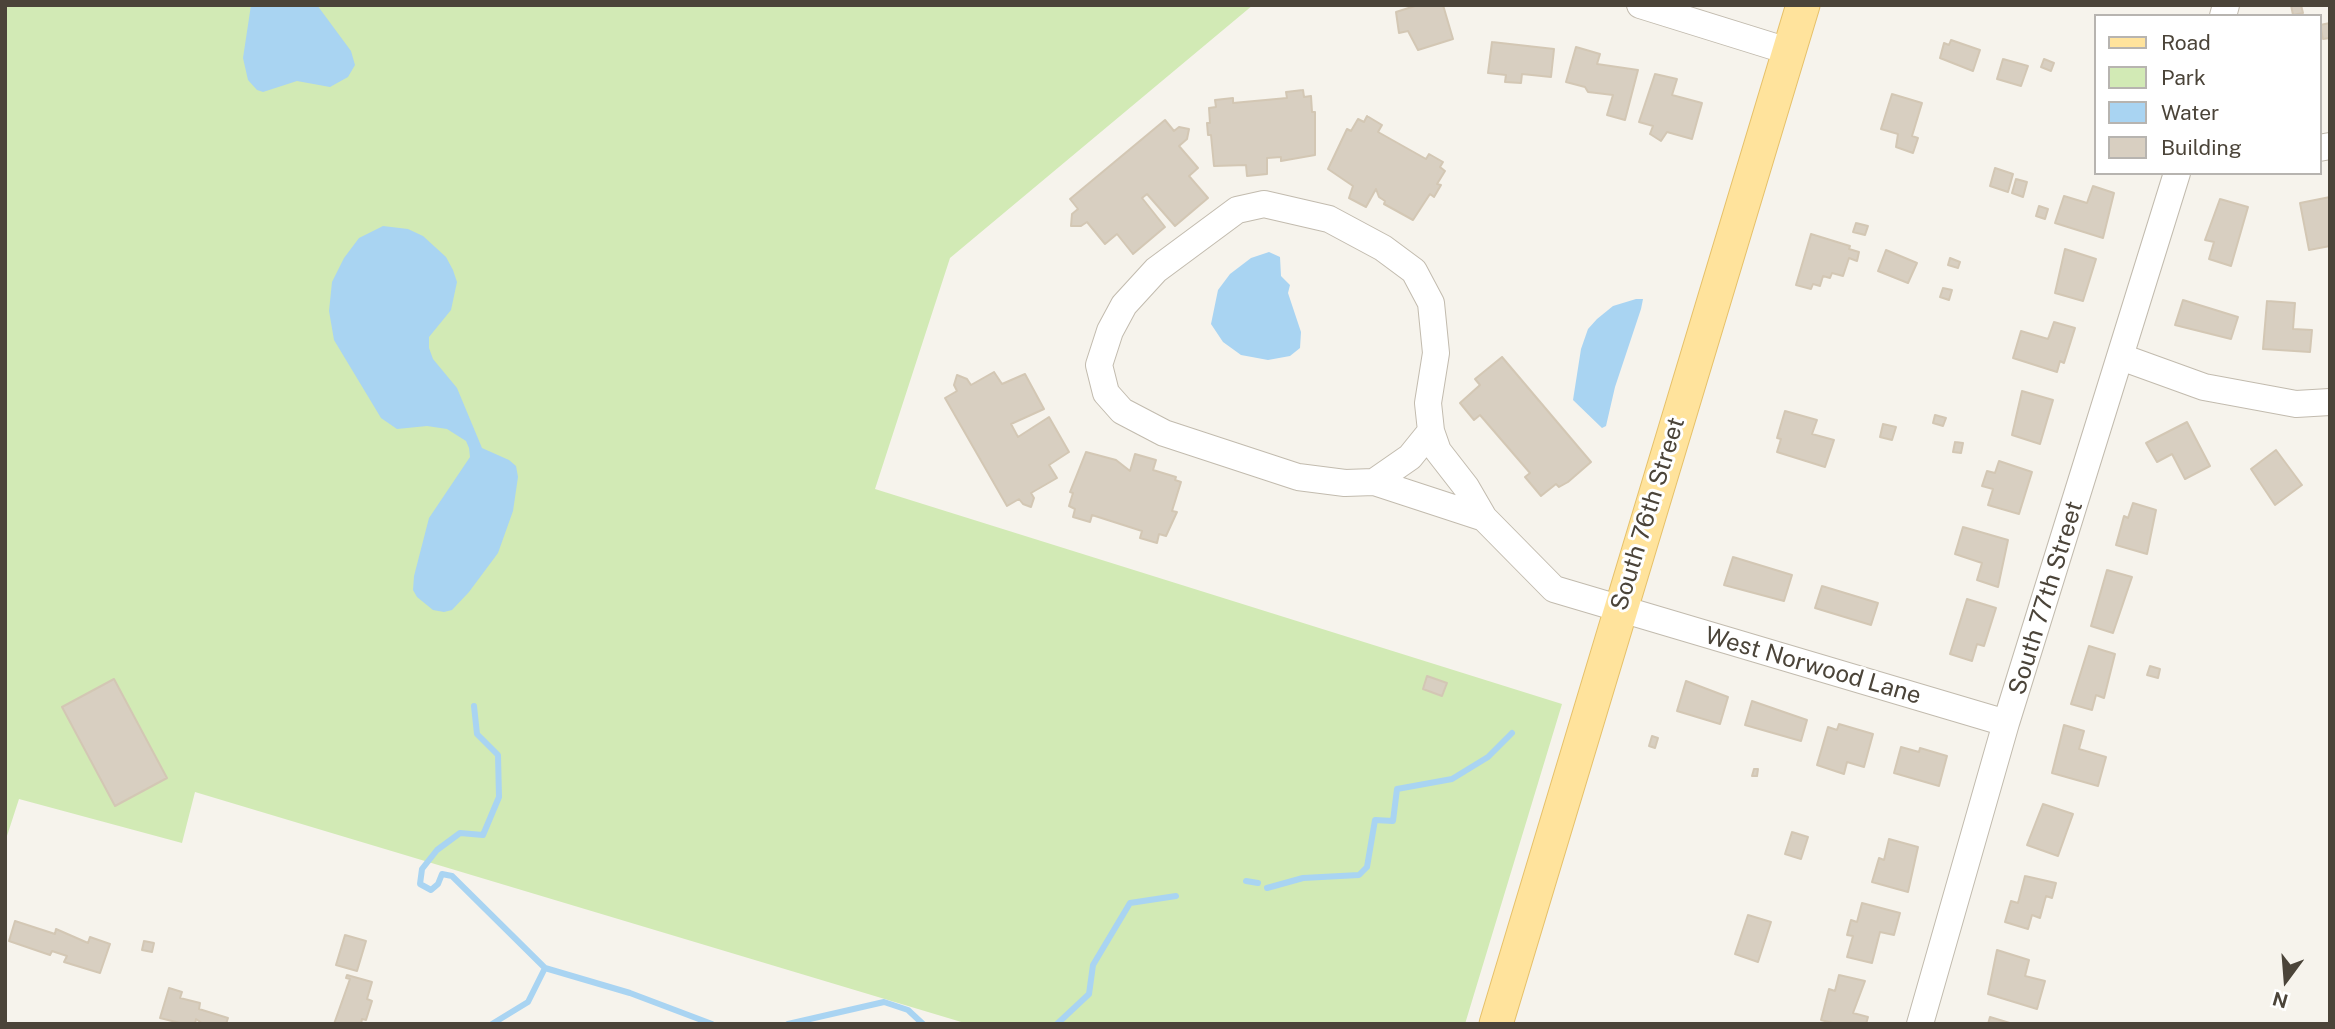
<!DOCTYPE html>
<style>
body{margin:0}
#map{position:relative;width:2335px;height:1029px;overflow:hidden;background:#f6f3ec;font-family:"Public Sans",sans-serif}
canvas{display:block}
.frame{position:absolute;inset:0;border:7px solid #4b4439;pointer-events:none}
.legend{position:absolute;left:2094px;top:14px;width:228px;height:161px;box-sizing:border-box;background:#fff;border:2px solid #b7b4b0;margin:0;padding:9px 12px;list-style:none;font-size:21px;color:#4b4439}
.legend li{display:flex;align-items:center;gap:14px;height:35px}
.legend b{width:35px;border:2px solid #b7b4b0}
.north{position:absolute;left:2251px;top:945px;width:70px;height:70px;-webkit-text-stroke:5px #fff;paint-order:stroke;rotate:196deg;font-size:19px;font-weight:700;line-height:28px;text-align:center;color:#4b4439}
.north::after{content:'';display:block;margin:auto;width:24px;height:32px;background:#4b4439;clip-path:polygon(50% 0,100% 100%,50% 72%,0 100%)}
</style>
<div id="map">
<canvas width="2335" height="1029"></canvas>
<div class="frame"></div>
<ul class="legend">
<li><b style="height:9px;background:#ffe39c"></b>Road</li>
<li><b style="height:19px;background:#d2eab5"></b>Park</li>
<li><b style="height:19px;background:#a9d4f2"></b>Water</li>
<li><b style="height:19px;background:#d8cfc1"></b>Building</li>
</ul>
<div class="north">N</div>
</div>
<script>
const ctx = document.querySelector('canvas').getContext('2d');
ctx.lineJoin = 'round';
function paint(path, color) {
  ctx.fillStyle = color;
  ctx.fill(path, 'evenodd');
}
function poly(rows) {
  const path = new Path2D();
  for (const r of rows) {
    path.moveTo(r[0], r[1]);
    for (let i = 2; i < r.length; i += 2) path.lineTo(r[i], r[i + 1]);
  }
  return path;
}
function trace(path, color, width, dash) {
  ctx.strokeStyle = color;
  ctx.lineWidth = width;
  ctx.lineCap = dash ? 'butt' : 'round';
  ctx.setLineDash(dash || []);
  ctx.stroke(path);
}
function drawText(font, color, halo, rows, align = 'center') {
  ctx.font = font + ' "Public Sans",sans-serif';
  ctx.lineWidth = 6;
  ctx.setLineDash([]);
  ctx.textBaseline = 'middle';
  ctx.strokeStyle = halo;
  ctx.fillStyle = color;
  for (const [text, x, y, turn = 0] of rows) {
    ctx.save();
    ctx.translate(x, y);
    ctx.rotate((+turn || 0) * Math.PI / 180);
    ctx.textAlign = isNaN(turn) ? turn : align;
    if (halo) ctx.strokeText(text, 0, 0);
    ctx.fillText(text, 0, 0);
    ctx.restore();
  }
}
paint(poly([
 [5,5,1253,5,950,258,875,489,1562,704,1465,1024,968,1024,195,792,182,843,19,799,5,842]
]), '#d2eab5');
paint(poly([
 [251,5,317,5,351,51,355,65,348,77,330,87,297,81,263,92,257,90,248,80,243,58],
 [383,226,408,229,423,236,446,257,453,270,457,282,451,310,429,337,429,348,433,359,457,388,482,448,509,460,516,466,518,477,513,511,498,553,469,592,452,610,444,612,433,610,417,597,413,590,414,576,429,518,470,457,469,448,466,441,447,429,427,426,397,429,381,418,334,340,329,311,332,282,344,258,359,238],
 [1269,252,1280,257,1281,276,1290,285,1288,293,1301,332,1300,348,1290,356,1268,360,1241,355,1223,342,1211,324,1218,290,1230,274,1251,258],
 [1636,299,1643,299,1641,309,1615,387,1606,426,1602,428,1573,400,1581,349,1588,329,1597,319,1613,306]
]), '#a9d4f2');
trace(poly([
 [474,706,477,734,498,755,499,797,483,835,460,833,437,850,422,869,420,884,431,890,438,884,442,874,452,876,545,968,528,1002,492,1024],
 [1246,881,1258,883],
 [1267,888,1303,878,1359,875,1367,867,1375,820,1393,821,1397,789,1452,779,1488,757,1512,733],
 [545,968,630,993,712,1024],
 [788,1024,884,1002,908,1010,923,1024],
 [1057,1024,1089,994,1093,965,1130,903,1176,896]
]), '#a9d4f2', 6);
const building = poly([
 [1418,5,1443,5,1453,39,1418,50,1408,31,1399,33,1396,12,1418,5],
 [2291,5,2301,5,2303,13,2293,15,2291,5],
 [2330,23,2330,38,2323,39,2320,25,2330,23],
 [1951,40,1980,50,1973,71,1940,58,1944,43,1949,45,1951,40],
 [1492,42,1554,49,1551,77,1522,74,1521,83,1505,82,1506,75,1488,73,1492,42],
 [1576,47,1600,54,1597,64,1638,70,1625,120,1607,115,1613,95,1588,92,1585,87,1566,82,1576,47],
 [2003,59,2028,66,2021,86,1997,79,2003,59],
 [2044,59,2054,63,2051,71,2041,67,2044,59],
 [1655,74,1677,79,1672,95,1702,103,1692,139,1667,132,1661,141,1650,134,1653,126,1639,122,1655,74],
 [1303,90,1304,97,1311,96,1312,112,1315,112,1315,155,1281,161,1281,157,1267,158,1267,174,1247,176,1246,165,1214,166,1211,135,1208,135,1207,123,1210,123,1209,108,1216,107,1215,100,1233,98,1233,103,1287,98,1286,92,1303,90],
 [1892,94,1922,103,1912,136,1918,138,1913,153,1896,147,1898,134,1881,129,1892,94],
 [1367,116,1382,125,1378,132,1426,159,1429,154,1443,162,1440,167,1445,171,1437,184,1441,185,1434,197,1430,194,1413,220,1384,204,1385,201,1379,197,1376,189,1366,207,1349,198,1353,186,1328,169,1347,129,1351,131,1358,119,1364,122,1367,116],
 [1165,120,1174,131,1179,127,1189,129,1187,139,1179,146,1198,168,1189,176,1208,198,1175,226,1147,194,1142,198,1165,227,1133,254,1117,234,1105,244,1087,222,1081,226,1071,226,1072,214,1078,209,1070,199,1165,120],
 [1995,168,2013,174,2008,192,1990,186,1995,168],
 [2016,179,2027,182,2023,197,2012,193,2016,179],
 [2093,186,2114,193,2103,238,2055,223,2064,196,2087,203,2093,186],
 [2330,197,2330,246,2309,250,2300,203,2330,197],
 [2220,199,2248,207,2231,266,2209,259,2214,242,2205,240,2220,199],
 [2039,206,2048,209,2045,219,2036,216,2039,206],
 [1856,223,1868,226,1865,235,1853,232,1856,223],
 [1811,234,1850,246,1849,249,1859,252,1857,261,1849,258,1843,276,1832,273,1830,278,1823,276,1820,286,1813,284,1811,289,1796,285,1811,234],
 [2065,249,2096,259,2083,301,2055,293,2065,249],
 [1886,250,1917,263,1908,283,1878,271,1886,250],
 [1950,258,1960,262,1958,268,1948,265,1950,258],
 [1943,288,1952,290,1949,300,1940,297,1943,288],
 [2183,300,2238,317,2231,339,2175,325,2183,300],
 [2267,301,2295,303,2293,329,2312,330,2310,352,2263,349,2267,301],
 [2054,322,2075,328,2064,363,2060,361,2057,372,2013,358,2021,331,2048,339,2054,322],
 [1502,357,1591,462,1568,482,1559,487,1556,484,1541,496,1525,477,1530,473,1480,415,1474,420,1460,403,1480,385,1475,379,1502,357],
 [994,372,1002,384,1025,374,1044,409,1011,424,1018,437,1049,417,1069,452,1049,465,1057,478,1031,493,1034,498,1031,507,1023,504,1019,499,1007,506,945,398,957,391,954,385,957,375,967,379,971,385,994,372],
 [2022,391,2053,400,2040,444,2012,435,2022,391],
 [1785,411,1817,420,1812,434,1834,440,1825,467,1777,452,1781,439,1777,438,1785,411],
 [1935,415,1946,418,1943,426,1933,423,1935,415],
 [2187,422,2210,466,2185,479,2172,454,2157,462,2146,443,2187,422],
 [1883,424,1896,427,1892,440,1880,437,1883,424],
 [1955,442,1963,443,1961,453,1953,452,1955,442],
 [2276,450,2302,485,2275,505,2251,469,2276,450],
 [1086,452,1116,460,1130,471,1135,454,1156,460,1153,470,1176,477,1175,480,1181,482,1172,511,1177,512,1166,536,1159,534,1157,543,1140,538,1142,531,1092,515,1090,522,1073,517,1075,509,1069,506,1073,493,1070,492,1086,452],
 [1999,461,2032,472,2019,514,1988,505,1993,489,1982,486,1987,471,1995,473,1999,461],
 [2133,503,2156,510,2147,554,2116,545,2124,516,2128,518,2133,503],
 [1963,527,2008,540,1998,587,1977,580,1982,563,1955,554,1963,527],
 [1733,557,1792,575,1784,601,1724,585,1733,557],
 [2107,570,2132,577,2113,633,2091,626,2107,570],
 [1822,586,1878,603,1871,625,1815,608,1822,586],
 [1967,599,1996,608,1984,646,1977,644,1972,661,1950,654,1967,599],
 [2089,646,2115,654,2104,698,2096,695,2092,710,2071,704,2089,646],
 [2150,666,2160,669,2158,678,2147,675,2150,666],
 [1427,676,1447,683,1442,696,1423,689,1427,676],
 [114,679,167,778,115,806,62,707,114,679],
 [1686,681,1728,697,1720,724,1677,711,1686,681],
 [1752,701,1807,720,1801,741,1745,725,1752,701],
 [1839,724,1873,734,1864,767,1847,762,1844,774,1817,765,1828,727,1837,730,1839,724],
 [2064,725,2084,731,2079,749,2106,757,2098,786,2052,773,2064,725],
 [1652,736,1658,738,1655,748,1649,746,1652,736],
 [1901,747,1919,752,1920,748,1947,756,1939,786,1894,773,1901,747],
 [1754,769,1758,769,1757,776,1752,776,1754,769],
 [2043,804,2073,814,2058,856,2027,845,2043,804],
 [1792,832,1808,837,1801,859,1785,854,1792,832],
 [1889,839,1918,847,1908,892,1872,882,1879,858,1884,860,1889,839],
 [2025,876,2056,883,2052,898,2046,896,2040,918,2032,915,2028,929,2005,922,2011,901,2018,903,2025,876],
 [1862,903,1900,913,1894,935,1880,932,1872,963,1847,957,1853,936,1847,935,1851,920,1857,922,1862,903],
 [1748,915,1771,922,1758,962,1735,954,1748,915],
 [15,921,55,934,56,929,88,943,90,937,110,944,100,973,64,962,67,956,52,951,50,955,9,941,15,921],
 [345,935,366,941,357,971,336,965,345,935],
 [144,941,154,943,152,952,142,950,144,941],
 [1997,950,2029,960,2025,976,2045,981,2037,1009,1988,994,1997,950],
 [347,975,372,982,367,999,372,1001,366,1020,362,1019,361,1024,334,1024,350,979,346,978,347,975],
 [1839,975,1865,981,1853,1013,1868,1017,1866,1024,1836,1024,1821,1020,1829,989,1835,991,1839,975],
 [169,988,182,992,180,998,200,1003,199,1009,228,1018,226,1024,203,1024,196,1019,195,1024,184,1024,160,1018,169,988],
 [1990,1017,2013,1024,1988,1024,1990,1017]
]);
paint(building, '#d8cfc1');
trace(building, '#d3c7b4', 2);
const minor = poly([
 [1640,5,1788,51],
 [2223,16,2226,5],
 [2319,148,2330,146],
 [2121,357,2204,387,2296,404,2330,402],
 [1374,482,1410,457,1431,431],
 [1484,518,1374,482,1345,483,1298,477,1164,433,1122,411,1106,393,1099,365,1110,331,1124,305,1156,270,1237,210,1264,204,1329,219,1383,248,1414,271,1431,303,1436,353,1428,403,1431,431,1438,451,1466,487,1484,518,1554,589,2006,723],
 [1920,1024,2006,723,2177,173]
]);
const major = poly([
 [1496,1024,1803,5]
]);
trace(minor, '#c2bbae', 28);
trace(major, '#e6c16a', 35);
trace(minor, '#fff', 26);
trace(major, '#ffe39c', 33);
drawText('24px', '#4b4439', '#fff', [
 ["South 76th Street",1648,514,-73],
 ["South 77th Street",2046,598,-73],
 ["West Norwood Lane",1813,666,16]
]);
</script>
